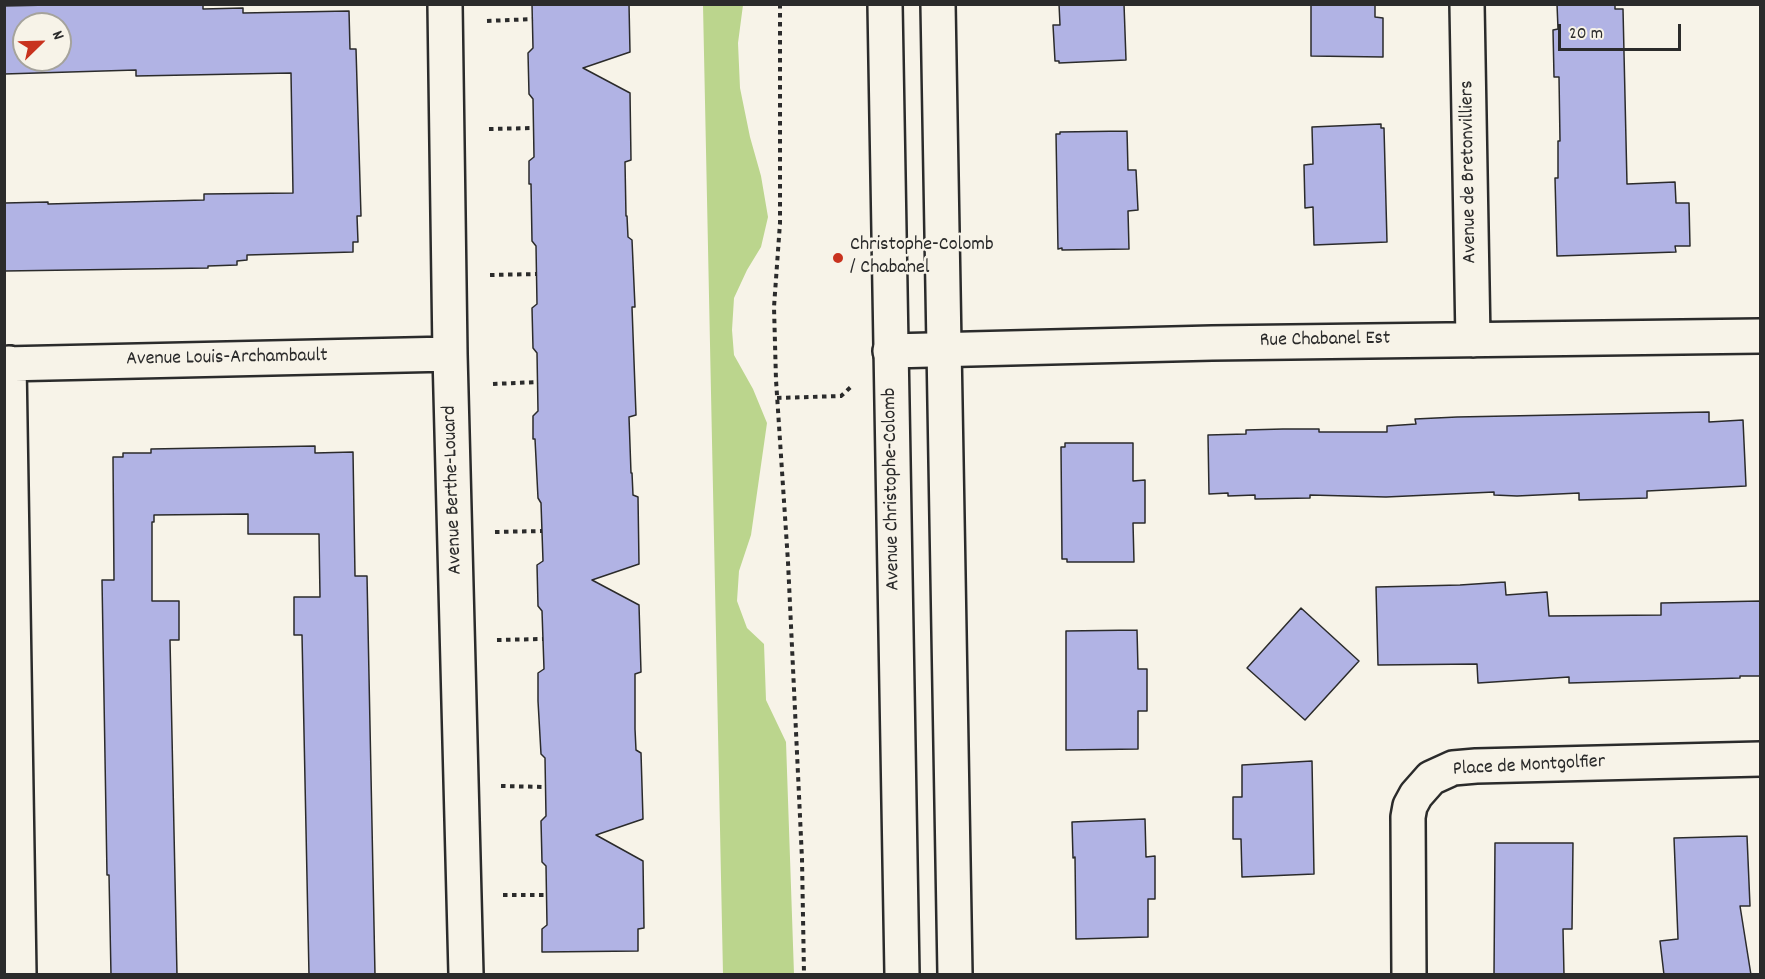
<!DOCTYPE html>
<style>
body{margin:0}
#map{position:relative;width:1765px;height:979px;overflow:hidden;background:#f7f3e8;font-family:Dekko,sans-serif}
canvas{display:block}
.frame{position:absolute;inset:0;border:6px solid #2b2b2b;pointer-events:none}
.north{position:absolute;left:12px;top:12px;width:60px;height:60px;box-sizing:border-box;background:#f7f3e8;border:2px solid #a5a39c;border-radius:50%;rotate:67deg;font-size:16px;font-weight:700;line-height:24px;text-align:center;color:#2b2b2b}
.north::after{content:'';display:block;margin:auto;width:21px;height:27px;background:#c8321e;clip-path:polygon(50% 0,100% 100%,50% 72%,0 100%)}
.scale{position:absolute;left:1558px;top:24px;width:123px;height:27px;box-sizing:border-box;border:3px solid #2b2b2b;border-top:0;padding-left:8px;font-size:18px;line-height:21px;white-space:nowrap;color:#2b2b2b;-webkit-text-stroke:4px #f7f3e8;paint-order:stroke}
</style>
<div id="map">
<canvas width="1765" height="979"></canvas>
<div class="frame"></div>
<div class="north">N</div>
<div class="scale">20 m</div>
</div>
<script>
const ctx = document.querySelector('canvas').getContext('2d');
ctx.lineJoin = 'round';
function paint(path, color) {
  ctx.fillStyle = color;
  ctx.fill(path, 'evenodd');
}
function poly(rows) {
  const path = new Path2D();
  for (const r of rows) {
    path.moveTo(r[0], r[1]);
    for (let i = 2; i < r.length; i += 2) path.lineTo(r[i], r[i + 1]);
  }
  return path;
}
function trace(path, color, width, dash) {
  ctx.strokeStyle = color;
  ctx.lineWidth = width;
  ctx.lineCap = dash ? 'butt' : 'round';
  ctx.setLineDash(dash || []);
  ctx.stroke(path);
}
function drawText(font, color, halo, rows, align = 'center') {
  ctx.font = font + ' Dekko,sans-serif';
  ctx.lineWidth = 5;
  ctx.setLineDash([]);
  ctx.textBaseline = 'middle';
  ctx.strokeStyle = halo;
  ctx.fillStyle = color;
  for (const [text, x, y, turn = 0] of rows) {
    ctx.save();
    ctx.translate(x, y);
    ctx.rotate((+turn || 0) * Math.PI / 180);
    ctx.textAlign = isNaN(turn) ? turn : align;
    if (halo) ctx.strokeText(text, 0, 0);
    ctx.fillText(text, 0, 0);
    ctx.restore();
  }
}
paint(poly([
 [703,5,743,5,738,43,740,88,750,137,761,176,768,217,761,247,747,270,734,298,732,330,734,355,753,389,767,423,751,535,739,571,737,601,747,628,764,644,766,700,786,742,794,974,723,974]
]), '#bbd58d');
const building = poly([
 [95,4,203,4,203,9,243,8,243,13,349,11,350,49,356,49,361,216,357,216,358,242,353,242,353,252,247,255,247,260,237,261,237,265,208,266,208,268,5,271,5,203,48,202,48,204,204,200,204,194,293,193,291,73,136,76,136,70,4,74,4,6,95,4],
 [24,24,60,24,60,60,24,60,24,24],
 [532,4,629,4,630,52,583,68,630,93,631,160,625,162,626,216,627,216,628,237,632,240,635,307,632,307,636,415,629,417,631,473,632,473,633,495,638,497,639,564,592,580,639,605,641,672,635,674,635,729,636,750,641,753,643,819,596,835,643,861,644,928,638,929,638,951,542,952,542,929,547,925,546,866,542,862,541,821,546,816,545,758,541,754,538,701,538,673,544,669,542,611,538,606,537,565,543,561,541,503,538,498,535,439,533,439,533,416,538,411,537,353,533,348,532,308,537,304,536,246,532,241,531,184,529,184,529,161,534,157,533,99,529,94,528,53,533,48,532,4],
 [1059,4,1124,4,1126,60,1059,63,1059,61,1055,61,1053,25,1060,25,1059,4],
 [1311,4,1375,4,1375,17,1383,18,1383,57,1311,56,1311,4],
 [1557,4,1615,4,1615,9,1623,9,1627,184,1675,182,1676,203,1689,203,1690,246,1675,246,1676,252,1557,256,1555,178,1558,178,1558,141,1560,141,1559,77,1554,77,1553,30,1558,29,1557,4],
 [1381,124,1381,128,1384,128,1387,242,1314,245,1313,207,1305,208,1304,165,1313,164,1312,127,1381,124],
 [1127,131,1128,170,1136,170,1138,210,1128,211,1129,249,1062,250,1062,248,1058,249,1056,134,1060,134,1060,132,1127,131],
 [1709,412,1709,422,1743,420,1746,486,1647,491,1647,498,1579,500,1579,493,1517,496,1494,495,1494,492,1386,497,1310,495,1310,498,1255,499,1255,495,1228,496,1228,493,1209,494,1208,435,1246,434,1246,430,1283,429,1319,429,1319,432,1387,432,1387,426,1416,424,1415,419,1457,417,1709,412],
 [1065,443,1133,443,1133,481,1145,480,1145,523,1133,523,1134,562,1067,562,1067,559,1062,559,1061,447,1065,447,1065,443],
 [315,446,315,453,353,452,355,576,367,576,375,975,309,975,302,635,294,635,294,597,320,597,319,534,248,534,248,514,154,515,154,522,152,522,152,601,179,601,179,640,170,640,177,975,111,975,109,875,107,875,102,580,114,580,113,457,123,457,123,453,151,453,151,449,315,446],
 [1505,582,1506,595,1547,592,1549,616,1661,615,1661,603,1761,601,1761,676,1740,676,1740,678,1569,683,1569,677,1478,683,1477,664,1378,665,1376,587,1460,585,1505,582],
 [1301,608,1359,661,1305,720,1247,668,1301,608],
 [1137,630,1138,669,1147,669,1147,711,1138,711,1138,749,1066,750,1066,631,1137,630],
 [1312,761,1314,874,1242,877,1241,839,1233,839,1233,797,1242,797,1242,765,1312,761],
 [1145,819,1146,857,1155,856,1155,899,1148,899,1148,937,1076,939,1075,857,1073,858,1072,822,1145,819],
 [1747,836,1750,906,1740,906,1751,975,1664,975,1660,941,1678,939,1674,838,1747,836],
 [1495,843,1573,843,1572,929,1563,929,1564,975,1494,975,1495,843]
]);
paint(building, '#b1b3e4');
trace(building, '#2b2b2b', 1.5);
const minor = poly([
 [445,4,450,354,466,974],
 [1467,4,1473,340],
 [890,351,1212,343,1760,336],
 [9,363,19,974],
 [4,364,450,354],
 [1409,974,1408,817,1410,806,1416,795,1431,778,1453,768,1476,766,1760,759]
]);
const secondary = poly([
 [885,4,902,974],
 [938,4,955,974]
]);
trace(minor, '#2b2b2b', 38);
trace(secondary, '#2b2b2b', 38);
trace(poly([
 [780,4,780,223,774,307,776,380,788,562,802,859,804,974],
 [487,21,533,19],
 [489,129,533,128],
 [490,275,537,274],
 [493,384,538,382],
 [777,398,841,396,853,385],
 [495,532,542,531],
 [497,640,543,639],
 [501,786,546,787],
 [503,895,546,895]
]), '#2b2b2b', 4, [4.5, 4.5]);
trace(minor, '#f7f3e8', 33);
trace(secondary, '#f7f3e8', 33);
for (const [x, y, r, color] of [
 [838,258,6,"#c8321e"]
]) {
  const dot = new Path2D();
  dot.arc(x, y, r, 0, 2 * Math.PI);
  ctx.fillStyle = color;
  ctx.fill(dot);
  trace(dot, '#f7f3e8', 2);
}
drawText('20px', '#2b2b2b', '#f7f3e8', [
 ["Avenue de Bretonvilliers",1470,172,-91],
 ["Rue Chabanel Est",1325,341,-1],
 ["Avenue Louis-Archambault",227,359,-1],
 ["Avenue Christophe-Colomb",893,489,-91],
 ["Avenue Berthe-Louard",454,490,-92],
 ["Place de Montgolfier",1529,767,-3]
]);
drawText('20px', '#2b2b2b', '#f7f3e8', [
 ["Christophe-Colomb",850,246],
 ["/ Chabanel",850,269]
], 'left');
</script>
